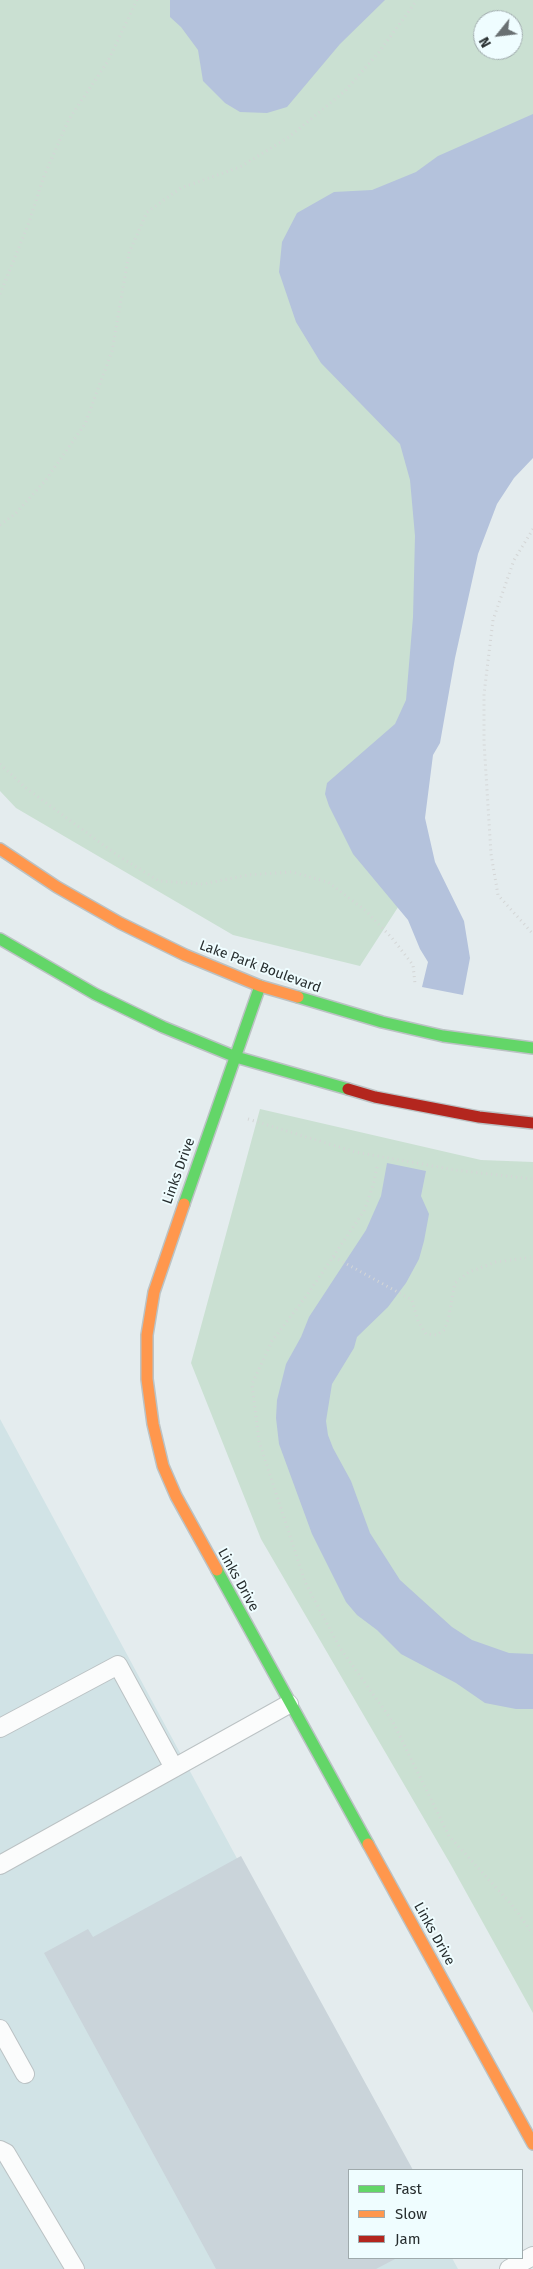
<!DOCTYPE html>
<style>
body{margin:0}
#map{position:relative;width:533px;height:2269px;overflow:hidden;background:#e4ecee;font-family:"Fira Sans",sans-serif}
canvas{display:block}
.legend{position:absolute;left:348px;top:2169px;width:175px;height:90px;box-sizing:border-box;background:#effdff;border:1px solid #9faaac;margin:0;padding:6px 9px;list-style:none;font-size:15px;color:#272e2f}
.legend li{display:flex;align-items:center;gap:10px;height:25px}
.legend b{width:25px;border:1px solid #9faaac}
.north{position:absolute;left:473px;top:10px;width:50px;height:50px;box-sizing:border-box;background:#effdff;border:1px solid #9faaac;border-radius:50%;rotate:241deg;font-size:14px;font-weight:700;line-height:20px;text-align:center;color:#272e2f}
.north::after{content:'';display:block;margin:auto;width:18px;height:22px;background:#697072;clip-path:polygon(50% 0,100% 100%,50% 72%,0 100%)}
</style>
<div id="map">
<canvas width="533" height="2269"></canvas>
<ul class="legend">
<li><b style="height:6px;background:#63d668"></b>Fast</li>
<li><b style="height:6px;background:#ff974d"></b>Slow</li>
<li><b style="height:6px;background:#b3261e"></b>Jam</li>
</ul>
<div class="north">N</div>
</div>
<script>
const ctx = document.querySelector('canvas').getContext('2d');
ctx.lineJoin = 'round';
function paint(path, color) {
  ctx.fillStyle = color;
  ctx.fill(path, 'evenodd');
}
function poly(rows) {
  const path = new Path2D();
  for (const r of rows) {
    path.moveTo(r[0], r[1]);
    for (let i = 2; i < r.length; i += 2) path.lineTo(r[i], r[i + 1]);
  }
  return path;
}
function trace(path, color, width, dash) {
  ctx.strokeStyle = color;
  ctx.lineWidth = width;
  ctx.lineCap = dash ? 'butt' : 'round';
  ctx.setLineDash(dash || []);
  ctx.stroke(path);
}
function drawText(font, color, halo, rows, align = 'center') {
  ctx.font = font + ' "Fira Sans",sans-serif';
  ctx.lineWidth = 4;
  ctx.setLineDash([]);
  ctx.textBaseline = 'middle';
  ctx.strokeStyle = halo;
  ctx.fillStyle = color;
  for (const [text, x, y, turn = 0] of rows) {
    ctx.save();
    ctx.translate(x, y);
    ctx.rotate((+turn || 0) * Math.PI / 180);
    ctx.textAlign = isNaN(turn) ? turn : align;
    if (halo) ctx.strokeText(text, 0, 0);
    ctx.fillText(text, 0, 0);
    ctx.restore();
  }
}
paint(poly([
 [0,1419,405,2170,349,2170,349,2258,452,2258,458,2269,0,2269]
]), '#d1e3e6');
paint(poly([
 [0,0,533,0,533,403,449,508,402,901,360,966,233,935,16,808,0,791],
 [483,20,513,20,513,50,483,50],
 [260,1109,481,1160,533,1162,533,2013,451,1865,261,1539,191,1363]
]), '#cae0d2');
paint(poly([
 [170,0,385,0,340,44,287,107,267,113,240,112,225,103,203,81,198,50,181,27,170,17],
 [533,114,533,458,514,478,497,504,478,554,455,658,440,743,433,755,425,818,435,862,464,921,470,958,463,995,422,987,428,962,420,949,408,920,353,854,329,806,325,794,327,783,395,724,406,700,413,617,415,536,410,480,400,444,321,363,296,322,279,272,282,242,297,213,334,192,372,190,416,172,438,156],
 [387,1163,426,1171,421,1196,429,1214,424,1241,419,1259,406,1283,388,1307,357,1337,354,1348,332,1384,326,1421,328,1435,333,1448,351,1481,370,1533,400,1580,452,1627,472,1640,509,1653,533,1654,533,1709,516,1709,485,1703,456,1683,401,1654,377,1630,357,1615,346,1602,312,1534,279,1444,276,1418,277,1400,286,1364,301,1337,309,1317,366,1230,381,1196]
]), '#b4c2dc');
paint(poly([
 [241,1856,413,2170,349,2170,349,2258,397,2258,376,2269,216,2269,44,1953,88,1929,93,1937]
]), '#cad4da');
const lane = poly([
 [0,1728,118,1665,174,1768],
 [0,1865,289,1704],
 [0,2029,25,2074],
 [0,2150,6,2153,75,2269],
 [509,2269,533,2256]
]);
const fast = poly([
 [0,939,95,994,163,1027,236,1057,348,1089],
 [298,997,382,1022,443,1036,533,1048],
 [184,1204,260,986],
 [217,1570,368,1844]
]);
const slow = poly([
 [0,849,57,887,120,923,185,955,260,986,298,997],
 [184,1204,154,1292,147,1335,147,1379,153,1424,163,1466,176,1496,217,1570],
 [368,1844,533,2144]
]);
const jam = poly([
 [348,1089,375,1097,479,1117,533,1123]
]);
trace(lane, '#bbc2c4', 20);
trace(fast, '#bbc2c4', 14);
trace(slow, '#bbc2c4', 14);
trace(jam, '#bbc2c4', 14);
trace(poly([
 [0,294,28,225,44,176,69,119,108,61,137,0],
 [0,525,15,514,45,481,85,424,112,351,129,253,147,212,181,188,240,167,289,137,345,91,379,52,417,0],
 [533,529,514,560,493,620,484,694,484,742,491,854,498,895,533,934],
 [0,764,26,788,117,855,159,881,203,884,248,875,292,872,328,882,366,911,392,938,413,965,415,984],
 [248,1119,355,1152,455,1170,533,1179],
 [377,1167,373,1186,364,1211,307,1295,272,1341,252,1384,259,1441,305,1582,340,1648,393,1722,449,1836,512,1905,533,1934],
 [334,1257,412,1300,418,1321,426,1334,437,1335,444,1330,448,1320,455,1283,469,1272,496,1262,533,1257]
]), '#d4d6d6', 3, [1, 4]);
trace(lane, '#fbfcfc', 18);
trace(fast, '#63d668', 11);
trace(slow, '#ff974d', 11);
trace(jam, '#b3261e', 11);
drawText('14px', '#272e2f', '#effdff', [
 ["Lake Park Boulevard",260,967,20],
 ["Links Drive",179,1171,-70],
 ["Links Drive",238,1580,61],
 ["Links Drive",434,1934,61]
]);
</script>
